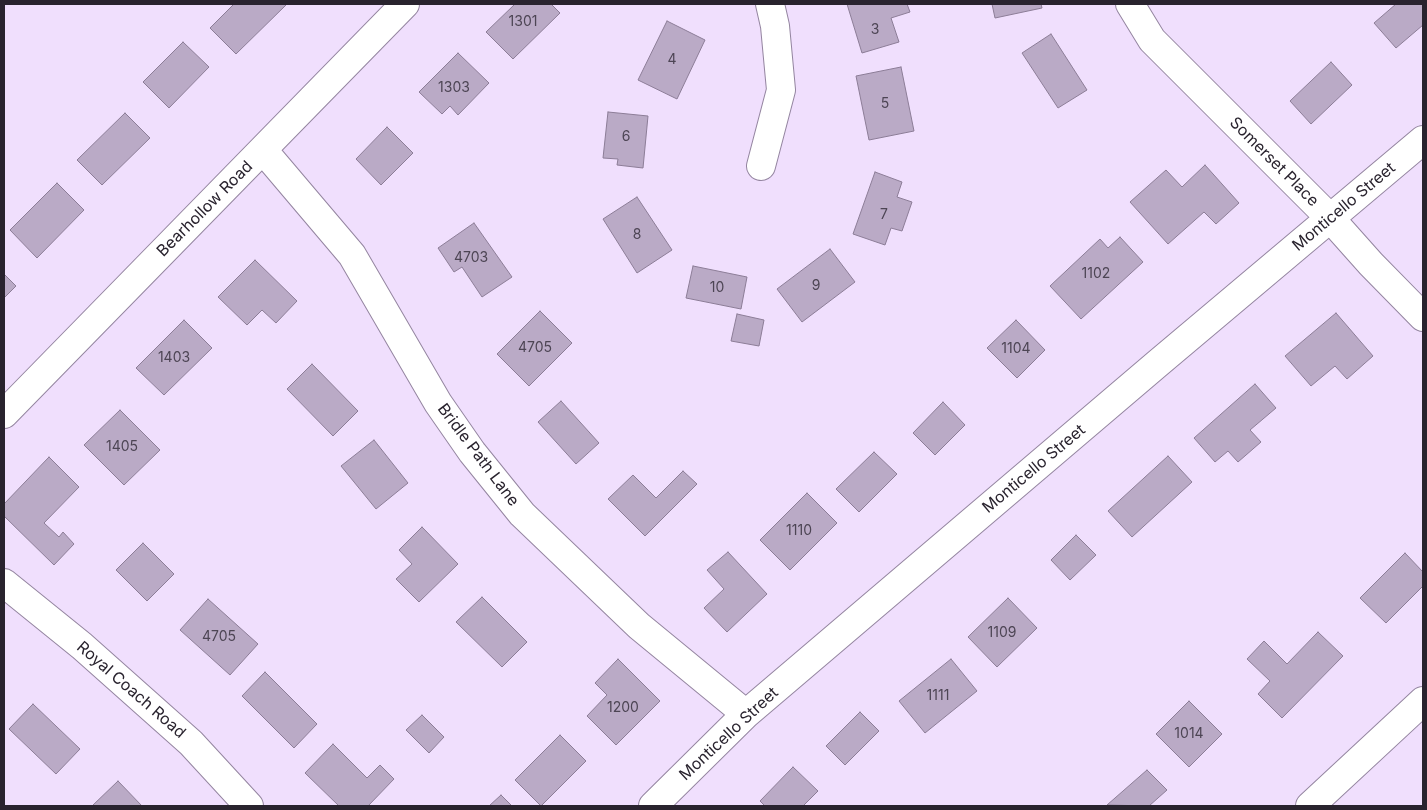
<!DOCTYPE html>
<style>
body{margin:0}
#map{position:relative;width:1427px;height:810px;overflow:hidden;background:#f0dffd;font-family:Inter,sans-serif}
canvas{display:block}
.frame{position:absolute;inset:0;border:5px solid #29232e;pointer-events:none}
</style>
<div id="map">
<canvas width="1427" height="810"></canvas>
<div class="frame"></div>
</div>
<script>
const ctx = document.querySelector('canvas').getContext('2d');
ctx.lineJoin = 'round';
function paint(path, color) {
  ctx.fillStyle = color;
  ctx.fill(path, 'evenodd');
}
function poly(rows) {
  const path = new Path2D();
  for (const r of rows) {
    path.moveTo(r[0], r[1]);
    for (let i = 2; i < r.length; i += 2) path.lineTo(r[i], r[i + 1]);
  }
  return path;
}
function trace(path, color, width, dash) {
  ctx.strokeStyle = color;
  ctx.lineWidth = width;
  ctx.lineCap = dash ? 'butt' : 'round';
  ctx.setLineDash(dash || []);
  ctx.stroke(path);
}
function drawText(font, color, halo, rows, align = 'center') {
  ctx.font = font + ' Inter,sans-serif';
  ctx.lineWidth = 4;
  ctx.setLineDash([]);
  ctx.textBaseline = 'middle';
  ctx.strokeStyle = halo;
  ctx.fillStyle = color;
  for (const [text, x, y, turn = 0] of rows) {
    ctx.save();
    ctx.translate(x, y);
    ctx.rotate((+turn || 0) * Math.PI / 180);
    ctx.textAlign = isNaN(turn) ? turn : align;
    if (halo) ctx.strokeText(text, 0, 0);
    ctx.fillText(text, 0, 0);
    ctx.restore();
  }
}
const building = poly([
 [234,4,285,4,286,5,236,54,210,28,234,4],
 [515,4,551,4,560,13,513,59,486,32,515,4],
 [847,4,907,4,910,12,891,18,899,42,862,53,847,4],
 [992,4,1041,4,1042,8,995,18,992,4],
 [1396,4,1423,4,1423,25,1396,48,1374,23,1396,4],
 [667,21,705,40,677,99,638,80,667,21],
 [1051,34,1087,90,1058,108,1022,53,1051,34],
 [183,42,209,67,169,108,143,82,183,42],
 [458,53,489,83,458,115,450,106,442,114,419,92,458,53],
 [1331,62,1352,85,1311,124,1290,101,1331,62],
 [901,67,914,131,869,140,856,76,901,67],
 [608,112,648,116,643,168,617,165,618,159,603,158,608,112],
 [125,113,150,138,102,185,77,160,125,113],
 [387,127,413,153,381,185,356,159,387,127],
 [1205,165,1239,203,1216,224,1204,212,1168,244,1130,202,1166,170,1182,187,1205,165],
 [875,172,902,182,897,197,912,202,902,231,891,228,885,245,853,234,875,172],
 [57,183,84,210,37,258,10,230,57,183],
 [637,197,672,250,637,273,603,219,637,197],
 [474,223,512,277,482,297,462,267,454,272,438,248,474,223],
 [1120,237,1143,262,1081,319,1050,286,1100,239,1108,248,1120,237],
 [830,249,855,282,802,322,777,289,830,249],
 [255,260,297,301,276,323,262,310,247,325,218,297,255,260],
 [693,266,747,277,741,309,686,298,693,266],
 [4,274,16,286,4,298,4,274],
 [540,311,572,343,529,386,497,354,540,311],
 [1336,313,1373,356,1347,379,1335,366,1311,386,1285,356,1336,313],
 [737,314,764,320,759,346,731,341,737,314],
 [184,320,212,348,164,395,136,368,184,320],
 [1016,320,1045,350,1017,378,987,348,1016,320],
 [312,364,358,411,333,436,287,389,312,364],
 [1255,384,1276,408,1250,430,1261,442,1238,462,1228,451,1215,462,1194,438,1255,384],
 [561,401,599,443,576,464,538,422,561,401],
 [943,402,965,425,935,455,913,433,943,402],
 [120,410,160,450,124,485,84,445,120,410],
 [374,440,408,483,376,509,341,466,374,440],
 [874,452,897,474,859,512,836,489,874,452],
 [1168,456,1192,482,1132,537,1108,511,1168,456],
 [49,457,79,487,44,523,59,537,63,532,74,544,54,565,4,516,4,504,49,457],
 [683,471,697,484,645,536,608,499,633,475,656,498,683,471],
 [807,493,837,523,790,570,760,540,807,493],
 [422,527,458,564,419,602,396,579,412,564,399,550,422,527],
 [1076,535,1096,555,1070,580,1051,560,1076,535],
 [143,543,174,574,147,601,116,570,143,543],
 [728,552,767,594,727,632,704,608,724,589,707,570,728,552],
 [1405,553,1423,572,1423,586,1386,623,1360,598,1405,553],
 [482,597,527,642,502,667,456,622,482,597],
 [1008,598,1037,628,997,667,968,637,1008,598],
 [208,599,258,644,230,675,180,630,208,599],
 [1318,632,1343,656,1282,718,1258,694,1270,681,1247,659,1264,641,1287,664,1318,632],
 [618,659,660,701,616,745,587,716,607,695,595,683,618,659],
 [951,659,977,691,925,733,899,701,951,659],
 [265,672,317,724,294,748,242,696,265,672],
 [1189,701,1222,734,1189,767,1156,734,1189,701],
 [33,704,80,749,56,774,9,729,33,704],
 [860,712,879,731,845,765,826,746,860,712],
 [422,715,444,737,429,753,406,730,422,715],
 [560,735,586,761,541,806,515,780,560,735],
 [333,744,367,778,380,765,394,779,368,806,339,806,305,773,333,744],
 [793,767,818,791,803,806,765,806,760,801,793,767],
 [1147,770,1167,790,1149,806,1107,805,1147,770],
 [118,781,142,806,92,806,118,781],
 [501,795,512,806,489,806,501,795]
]);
paint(building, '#baaac6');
trace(building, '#8c7d97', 1);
const minor = poly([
 [1130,4,1152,40,1330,218,1371,264,1423,317],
 [263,150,352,255,438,403,472,452,522,514,639,626,746,714],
 [761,166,781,90,775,26,770,4],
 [4,414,405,4],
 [4,583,82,646,191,743,249,806],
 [653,806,746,714,1157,364,1423,140],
 [1310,806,1423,701]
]);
trace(minor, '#9485a0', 30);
trace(minor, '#fff', 28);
drawText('14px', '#4d4554', null, [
 ["1301",523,22],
 ["3",875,30],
 ["4",672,60],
 ["1303",454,88],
 ["5",885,104],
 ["6",626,137],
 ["7",884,215],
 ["8",637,235],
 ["4703",471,258],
 ["1102",1096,274],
 ["9",816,286],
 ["10",717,288],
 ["4705",535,348],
 ["1104",1016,349],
 ["1403",174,358],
 ["1405",122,447],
 ["1110",799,531],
 ["1109",1002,633],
 ["4705",219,637],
 ["1111",938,696],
 ["1200",623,708],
 ["1014",1189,734]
]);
drawText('16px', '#29232e', '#fff', [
 ["Somerset Place",1274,162,45],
 ["Monticello Street",1344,207,-40],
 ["Bearhollow Road",205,209,-45],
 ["Bridle Path Lane",478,455,53],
 ["Monticello Street",1034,469,-40],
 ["Royal Coach Road",131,690,41],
 ["Monticello Street",729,734,-43]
]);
</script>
